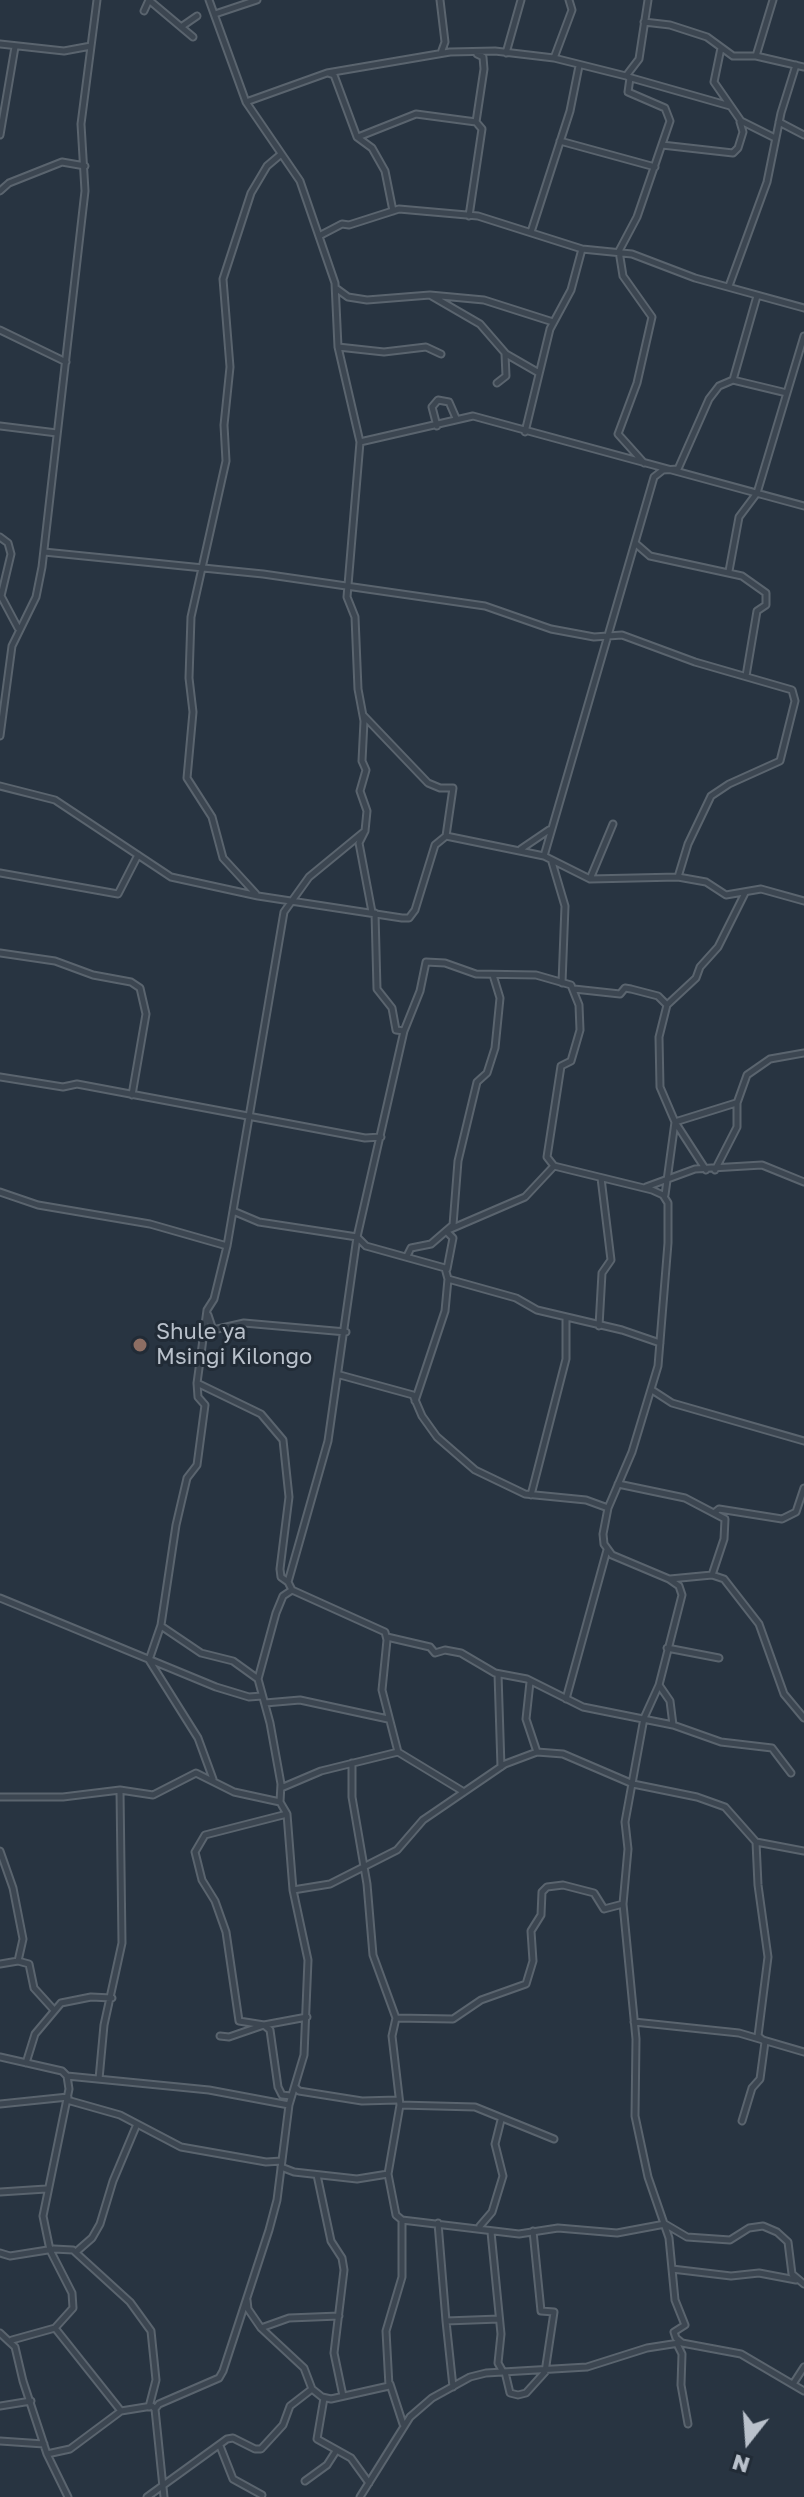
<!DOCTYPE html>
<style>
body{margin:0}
#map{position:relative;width:804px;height:2497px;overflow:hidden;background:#283441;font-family:"Golos Text",sans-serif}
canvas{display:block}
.north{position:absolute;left:708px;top:2401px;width:80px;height:80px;-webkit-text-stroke:6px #212b36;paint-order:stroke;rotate:197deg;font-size:22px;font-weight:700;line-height:32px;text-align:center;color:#b9c1cb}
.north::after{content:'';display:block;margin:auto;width:28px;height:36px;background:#b9c1cb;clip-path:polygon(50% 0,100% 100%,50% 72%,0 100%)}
</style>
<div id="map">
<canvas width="804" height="2497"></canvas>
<div class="north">N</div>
</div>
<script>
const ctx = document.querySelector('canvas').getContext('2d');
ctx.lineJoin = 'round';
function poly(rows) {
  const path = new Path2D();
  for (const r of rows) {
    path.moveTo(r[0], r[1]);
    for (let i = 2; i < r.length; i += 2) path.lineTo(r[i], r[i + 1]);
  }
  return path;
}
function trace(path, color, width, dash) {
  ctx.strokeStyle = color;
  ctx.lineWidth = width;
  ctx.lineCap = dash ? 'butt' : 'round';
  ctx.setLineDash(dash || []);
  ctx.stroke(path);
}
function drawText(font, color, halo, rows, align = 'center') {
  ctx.font = font + ' "Golos Text",sans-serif';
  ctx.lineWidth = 6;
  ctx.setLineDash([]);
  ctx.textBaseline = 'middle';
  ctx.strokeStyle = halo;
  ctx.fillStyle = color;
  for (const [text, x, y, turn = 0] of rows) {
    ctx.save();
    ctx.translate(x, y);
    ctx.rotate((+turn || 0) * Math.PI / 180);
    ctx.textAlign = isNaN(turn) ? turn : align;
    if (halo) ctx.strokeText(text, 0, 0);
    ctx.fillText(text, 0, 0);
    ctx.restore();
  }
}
const minor = poly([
 [149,0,193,37],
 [209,0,246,102,300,181,335,283,338,347,360,442,347,597,355,617,358,689,364,721,362,761,366,770,360,791,367,811,365,831,359,843,372,912],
 [440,0,445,42,441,53],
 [144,11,149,0],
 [215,14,257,0],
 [644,22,670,25,707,37,733,56,756,56,804,67],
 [181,27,197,16],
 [0,44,64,51,91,46],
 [721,48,714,82,741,121,775,138],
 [506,53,521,0],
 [756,56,773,0],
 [554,58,572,10,569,0],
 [328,73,334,75,357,137,372,148,385,171,393,211],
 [628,77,730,106],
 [630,78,628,92,665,108,670,121,637,217,619,251,623,276,652,317,637,383,618,434,644,463],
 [246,102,327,73,450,52,495,51,554,58,626,76,639,59,648,0],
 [779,122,804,135],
 [0,135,15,47],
 [358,137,416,114,476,122],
 [560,141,655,167],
 [662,145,733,153,738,148,743,132,740,122],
 [0,191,9,183,62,162,85,166],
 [469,216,482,129,476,122,484,69,483,57,477,54],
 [531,232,570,111,579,66],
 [319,236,342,224,349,225,399,209,478,216,582,249,632,254,695,278,804,308],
 [729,286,767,182,781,113,796,65],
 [337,289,348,297,367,300,430,295,480,324,506,354,539,373],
 [430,295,484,300,553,322],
 [0,330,66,362],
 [338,347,384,352,426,347,441,354],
 [733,380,757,296],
 [497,383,506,376,505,354],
 [0,426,57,433],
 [437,426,432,407,438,400,449,402,456,418],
 [525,432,550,329,571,290,582,249],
 [360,442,473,416,804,506],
 [0,537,8,543,11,554,1,596,18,628],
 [635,543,650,556,742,576,766,593,766,605,757,611,746,676],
 [44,552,263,574,485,606,551,629,594,637,622,635,695,662,792,690,795,701,780,761,729,784,711,796,688,844,678,877],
 [729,571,739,517,757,493,804,336],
 [364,716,428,783,440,788,453,788,446,836],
 [0,736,12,646,36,597,42,567,85,191,81,124,97,0],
 [0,786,55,800,171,877,258,896,402,918,409,918,415,910,435,845,446,836,544,856,590,879,678,877,706,882,726,895,761,889,804,901],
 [521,849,549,830],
 [544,856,654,477,663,470,678,469,709,399,719,386,733,380,787,393],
 [552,862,565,906,562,983],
 [0,873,118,894,138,855],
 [590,879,613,824],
 [256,894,223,858,212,817,187,778,193,712,189,678,191,617,226,461,224,425,230,367,223,279,251,193,267,166,280,155],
 [375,913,377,989,392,1008,396,1030,404,1031],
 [0,953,55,961,93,975,131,982,140,988,146,1014,132,1095],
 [574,989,620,994,625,988,631,989,658,996,667,1005,659,1037,660,1087,675,1122,665,1195],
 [667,1005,696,978,700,967,718,947,745,893],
 [0,1077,63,1087,77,1084,365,1138,381,1137],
 [706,1170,675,1122,736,1103],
 [715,1170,737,1127,737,1103,747,1075,770,1059,804,1053],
 [646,1187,695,1169,762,1165,804,1182],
 [0,1192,38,1205,150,1224,227,1246],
 [233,1211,259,1222,357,1237,366,1246,445,1268,448,1279,445,1311,415,1401],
 [407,1256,411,1248,431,1244,446,1231,525,1197,554,1166],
 [447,1269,453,1238,446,1231,453,1225,458,1161,477,1082,487,1073,495,1048,500,998,493,975],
 [448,1279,516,1298,537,1310,622,1330,660,1343],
 [208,1315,213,1330,244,1323,346,1332],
 [599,1326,602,1273,611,1260,601,1178],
 [340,1375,413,1395,422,1416,437,1437,475,1470,525,1494,586,1500,608,1508],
 [197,1383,261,1414,283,1440,289,1497,280,1569,281,1577,288,1582],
 [652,1390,672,1403,804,1441],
 [618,1484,685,1498,725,1519,724,1539,712,1575],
 [531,1495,566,1359,566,1317],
 [714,1513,719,1509,782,1519,796,1512,804,1488],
 [670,1579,712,1575,724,1579,759,1624,784,1694,804,1718],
 [292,1590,385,1632,387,1640,382,1690,398,1752,464,1792],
 [0,1598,216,1687,249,1697,262,1696],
 [161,1626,201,1653,233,1661,258,1679],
 [387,1637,430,1647,435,1653,445,1650,461,1653,495,1673,527,1679,583,1707,673,1725,721,1742,772,1748,791,1773],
 [667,1648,719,1658],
 [498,1674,501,1767],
 [530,1682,526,1719,537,1752],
 [659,1685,670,1701,673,1725],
 [566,1699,607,1550],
 [265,1703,300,1700,388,1719],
 [213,1779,198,1738,149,1660,161,1625,176,1525,187,1478,197,1465,205,1405,198,1397,197,1383,207,1310,214,1299,227,1246,284,912,309,877,365,831],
 [281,1788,321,1771,398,1752],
 [0,1797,63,1797,120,1790,153,1795,196,1773,234,1792,280,1802],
 [287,1814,205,1835,195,1852,202,1880,215,1901,226,1932,239,2021,264,2025,307,2017],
 [0,1851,13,1888,23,1939,18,1961,0,1964],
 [293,1890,330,1884,397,1850,423,1820,505,1764,537,1752,563,1754,633,1784,697,1797,725,1807,756,1842,804,1851],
 [18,1961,29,1964,34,1988,53,2009],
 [396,2018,453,2019,481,2000,526,1984,533,1961,531,1931,541,1915,542,1892,547,1887,563,1885,594,1893,604,1909,623,1904],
 [634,2022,739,2033,804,2052],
 [220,2036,229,2037,264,2025,270,2030,278,2087,282,2095,291,2096],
 [0,2057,62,2071,67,2076,69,2089,43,2216,50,2250,72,2293,73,2308,55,2328,12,2340],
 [26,2063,35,2034,61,2003,91,1997,112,1998],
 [67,2076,209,2090,289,2105],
 [99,2079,104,2025,122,1943,120,1791],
 [295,2087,299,2091,362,2101,397,2100],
 [67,2100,120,2115,181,2147,266,2162,282,2161],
 [0,2104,68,2097],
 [400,2105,475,2107,554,2139],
 [742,2121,752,2088,760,2079,765,2042,758,2036,768,1957,758,1885,756,1842],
 [281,2167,294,2172,357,2179,388,2174],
 [317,2175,331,2241,342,2258,344,2270,334,2353,343,2396],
 [0,2192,46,2189],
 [402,2220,519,2234,558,2228,617,2233,665,2224,687,2237,730,2240,749,2228,763,2226,777,2232,788,2242,792,2274,804,2284],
 [438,2223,446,2321,499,2319],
 [480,2226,492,2212,503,2176,495,2144,501,2120],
 [491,2232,501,2334,498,2363,503,2372],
 [76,2252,92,2238,100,2224,113,2181,137,2124],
 [0,2253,10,2256,54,2249,73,2250,130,2302,151,2331,156,2380,149,2407],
 [672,2269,731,2276,759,2273,796,2280],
 [247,2300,248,2309,261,2328,304,2368,312,2389,322,2397,331,2399,389,2386,386,2331,402,2277,402,2220,396,2215,388,2174,400,2105,392,2036,396,2018,373,1955,367,1884,352,1797,352,1763],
 [446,2321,453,2387],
 [55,2328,121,2411,152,2406,155,2409,159,2404,219,2378,223,2371,269,2230,277,2200,289,2105,304,2055,308,1960,293,1890,287,1814,280,1802,281,1784,270,1723,258,1679,276,1613,283,1596,292,1590,288,1582,328,1441,357,1237,404,1031,420,991,426,962,445,963,476,974,536,975,571,985,579,1005,580,1030,571,1061,561,1066,547,1157,554,1166,652,1190,663,1195,668,1203,668,1243,658,1366,632,1452,608,1508,603,1534,604,1544,612,1555,669,1579,679,1586,682,1595,659,1685,644,1718,625,1822,628,1849,623,1904,636,2039,635,2116,648,2177,669,2238,675,2300,685,2325,674,2332,676,2338,682,2343,741,2354,804,2391],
 [261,2328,289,2318,339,2316],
 [0,2333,15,2347,23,2381,47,2454,68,2497],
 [677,2344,682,2354,681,2385,688,2424],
 [505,2372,510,2393,518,2395,526,2393,545,2372,554,2312,541,2311,533,2231],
 [390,2384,403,2424],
 [793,2384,804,2367],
 [324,2398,317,2439,351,2458,369,2483],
 [0,2406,31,2401],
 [155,2409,164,2497],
 [0,2441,44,2444],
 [220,2446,233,2479,262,2495],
 [47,2454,70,2449,121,2411],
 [305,2481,327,2465,336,2451],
 [147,2497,227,2439,233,2438,255,2449,261,2449,283,2425,290,2406,312,2389],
 [360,2497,410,2417,432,2398,470,2377,486,2373,587,2367,647,2348,679,2343]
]);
trace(minor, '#5a646e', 9);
trace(minor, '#3c4651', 5);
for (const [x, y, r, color] of [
 [140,1345,8,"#8d6e63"]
]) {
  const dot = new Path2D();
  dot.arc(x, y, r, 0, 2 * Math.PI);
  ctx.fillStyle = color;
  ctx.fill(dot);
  trace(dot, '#212b36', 3);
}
drawText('22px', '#b9c1cb', '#212b36', [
 ["Shule ya",156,1332],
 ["Msingi Kilongo",156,1357]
], 'left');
</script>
